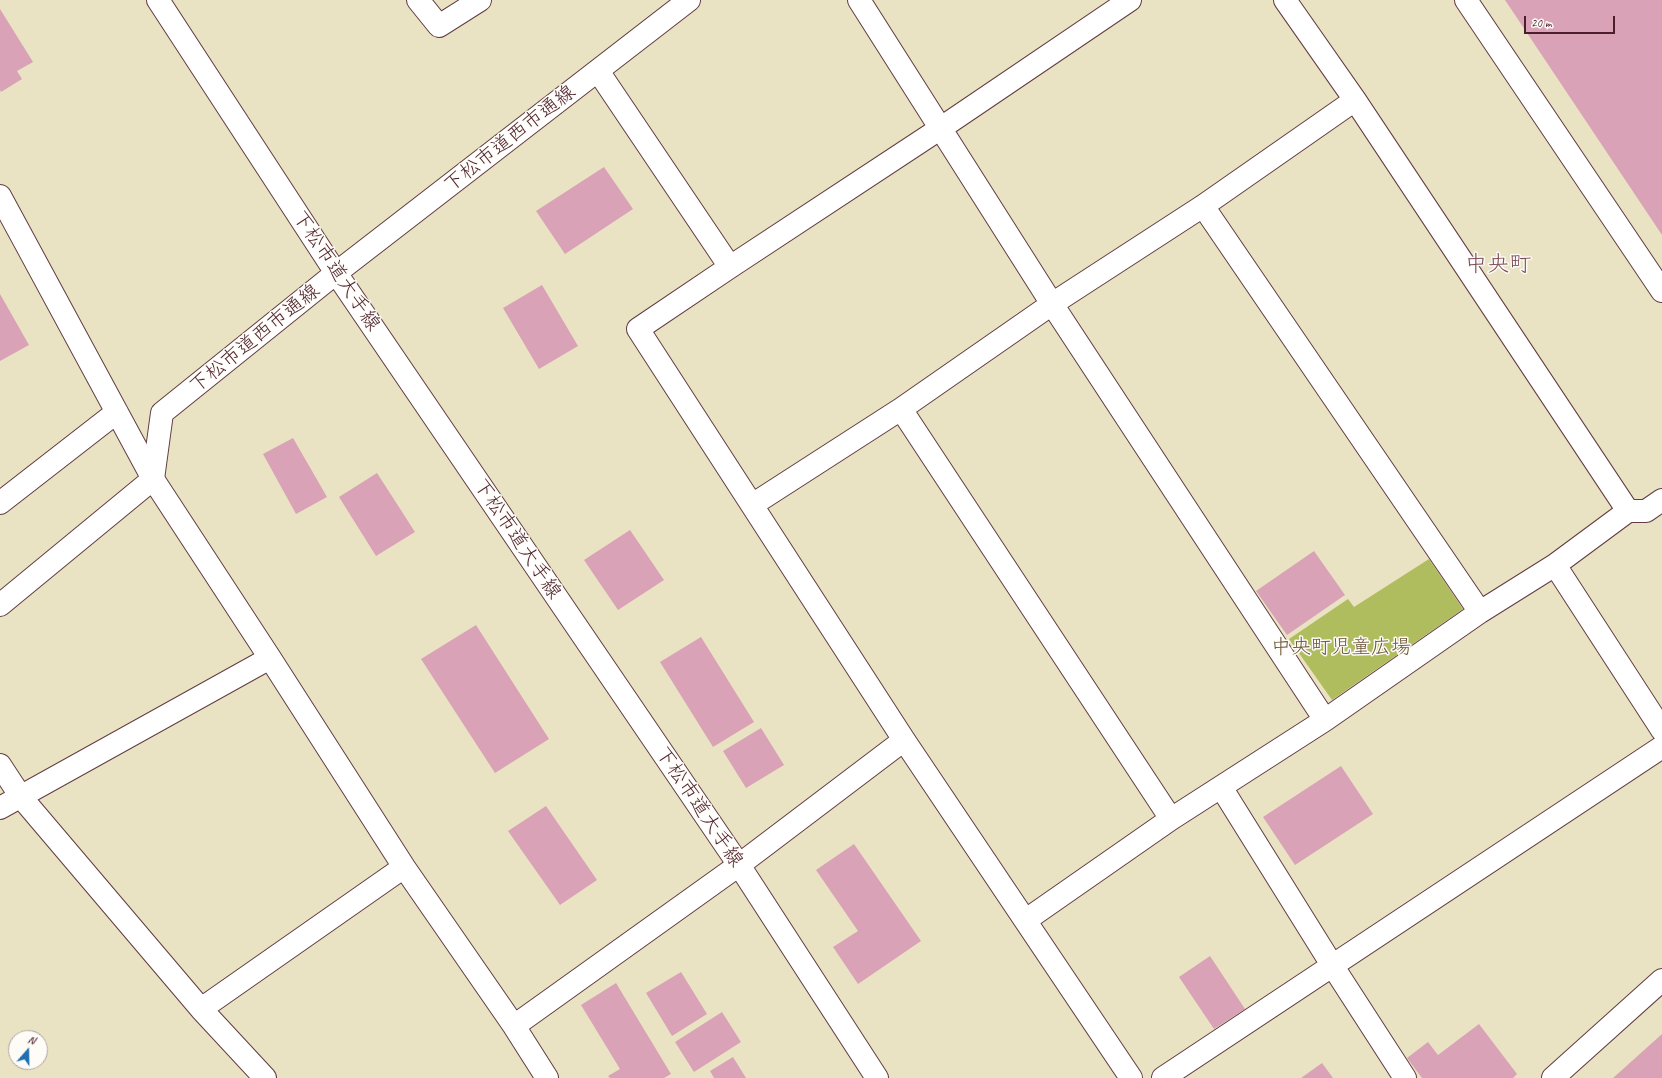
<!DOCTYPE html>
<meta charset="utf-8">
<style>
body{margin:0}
#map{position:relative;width:1662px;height:1078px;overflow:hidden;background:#e9e3c3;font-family:Caveat,sans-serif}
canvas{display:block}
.north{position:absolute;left:8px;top:1030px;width:40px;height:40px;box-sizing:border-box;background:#fdfcf7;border:1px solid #b5a4a5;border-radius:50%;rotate:20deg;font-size:11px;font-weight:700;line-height:16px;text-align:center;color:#4a1f2b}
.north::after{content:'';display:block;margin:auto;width:14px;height:18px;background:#1f6fb2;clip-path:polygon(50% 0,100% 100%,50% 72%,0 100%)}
.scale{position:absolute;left:1524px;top:16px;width:91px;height:18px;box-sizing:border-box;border:2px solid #4a1f2b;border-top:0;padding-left:5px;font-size:12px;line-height:14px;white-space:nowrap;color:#4a1f2b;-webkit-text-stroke:3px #fdfcf7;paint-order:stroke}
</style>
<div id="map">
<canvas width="1662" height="1078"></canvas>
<div class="north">N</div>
<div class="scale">20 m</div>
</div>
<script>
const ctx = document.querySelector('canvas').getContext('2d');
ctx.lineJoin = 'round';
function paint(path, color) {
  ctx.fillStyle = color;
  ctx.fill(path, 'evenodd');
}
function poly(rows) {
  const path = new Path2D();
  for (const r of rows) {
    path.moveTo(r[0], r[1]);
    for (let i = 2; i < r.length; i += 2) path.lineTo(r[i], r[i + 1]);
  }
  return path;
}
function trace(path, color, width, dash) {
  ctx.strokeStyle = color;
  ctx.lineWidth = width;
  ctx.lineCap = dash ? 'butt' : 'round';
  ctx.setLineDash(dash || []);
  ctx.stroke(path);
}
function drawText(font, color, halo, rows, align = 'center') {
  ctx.font = font + ' Caveat,"Klee One",sans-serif';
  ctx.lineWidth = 3;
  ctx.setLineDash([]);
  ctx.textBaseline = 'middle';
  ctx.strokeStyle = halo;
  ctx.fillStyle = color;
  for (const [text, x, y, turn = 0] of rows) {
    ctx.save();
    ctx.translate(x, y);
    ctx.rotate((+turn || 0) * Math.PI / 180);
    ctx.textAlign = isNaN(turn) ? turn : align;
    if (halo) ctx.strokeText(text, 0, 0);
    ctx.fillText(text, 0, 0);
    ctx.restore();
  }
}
paint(poly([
 [1429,559,1463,609,1332,700,1289,639,1348,599,1354,607]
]), '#b0bd5f');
paint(poly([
 [1505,0,1662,0,1662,235],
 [0,9,33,62,17,71,22,79,1,92,0,90],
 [604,167,633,209,565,254,536,211],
 [542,285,578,346,539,369,503,308],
 [0,294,29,345,0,361],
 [293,438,327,497,296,514,263,454],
 [377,473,415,532,376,556,339,497],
 [630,530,664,580,618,610,584,560],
 [1314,551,1345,595,1287,635,1256,591],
 [476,625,549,739,495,773,421,659],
 [701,637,754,722,713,747,660,662],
 [761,728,784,765,746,788,723,751],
 [1341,766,1373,814,1295,865,1263,817],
 [546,806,597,880,560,905,508,831],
 [854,844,921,941,858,984,833,947,858,931,816,870],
 [1210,956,1245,1009,1214,1029,1179,977],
 [681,972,707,1014,672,1036,646,993],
 [616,983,671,1074,664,1078,610,1078,608,1076,620,1069,581,1005],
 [722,1012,741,1042,694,1072,675,1042],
 [1479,1024,1517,1074,1513,1078,1422,1078,1407,1058,1428,1042,1438,1055],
 [1662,1034,1662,1078,1613,1078],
 [733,1057,746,1078,714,1078,710,1071],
 [1322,1063,1333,1078,1301,1078]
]), '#d9a2b7');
const minor = poly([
 [418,0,439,26,480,0],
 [859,0,1052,304,1325,720],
 [1130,0,941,128,730,267,638,329,904,740,1131,1078],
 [1285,0,1355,100,1628,511],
 [1466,0,1662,291],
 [598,71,730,267],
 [0,196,153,479,270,658,404,867,514,1026,547,1078],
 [1203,206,1480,612],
 [901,409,1171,819],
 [0,503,117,412],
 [752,505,901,409,1052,304,1203,206,1355,100],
 [1555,565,1662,730],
 [0,605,153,479],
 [0,765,21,797,201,1009,265,1078],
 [1221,787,1332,965,1405,1078],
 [0,808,270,658],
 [1026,920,1171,819,1325,720,1480,612,1555,565,1628,511,1646,511,1662,500],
 [201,1009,404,867],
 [514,1026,739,865,904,740],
 [1163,1078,1662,747]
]);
const tertiary = poly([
 [158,0,336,273,739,865,877,1078],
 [153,479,162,413,336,273,689,0],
 [1553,1078,1662,980]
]);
trace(minor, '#623c42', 24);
trace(tertiary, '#623c42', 24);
trace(minor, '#fff', 22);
trace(tertiary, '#fff', 22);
drawText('20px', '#4a1f2b', '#fdfcf7', [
 ["下松市道西市通線",510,139,-38],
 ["下松市道大手線",336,271,56],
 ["下松市道西市通線",255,339,-39],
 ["下松市道大手線",517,539,56],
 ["下松市道大手線",699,807,56]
]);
drawText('20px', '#6e563d', '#fdfcf7', [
 ["中央町児童広場",1341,648]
]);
drawText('22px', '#7c4d5c', '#fdfcf7', [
 ["中央町",1498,265]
]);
</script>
